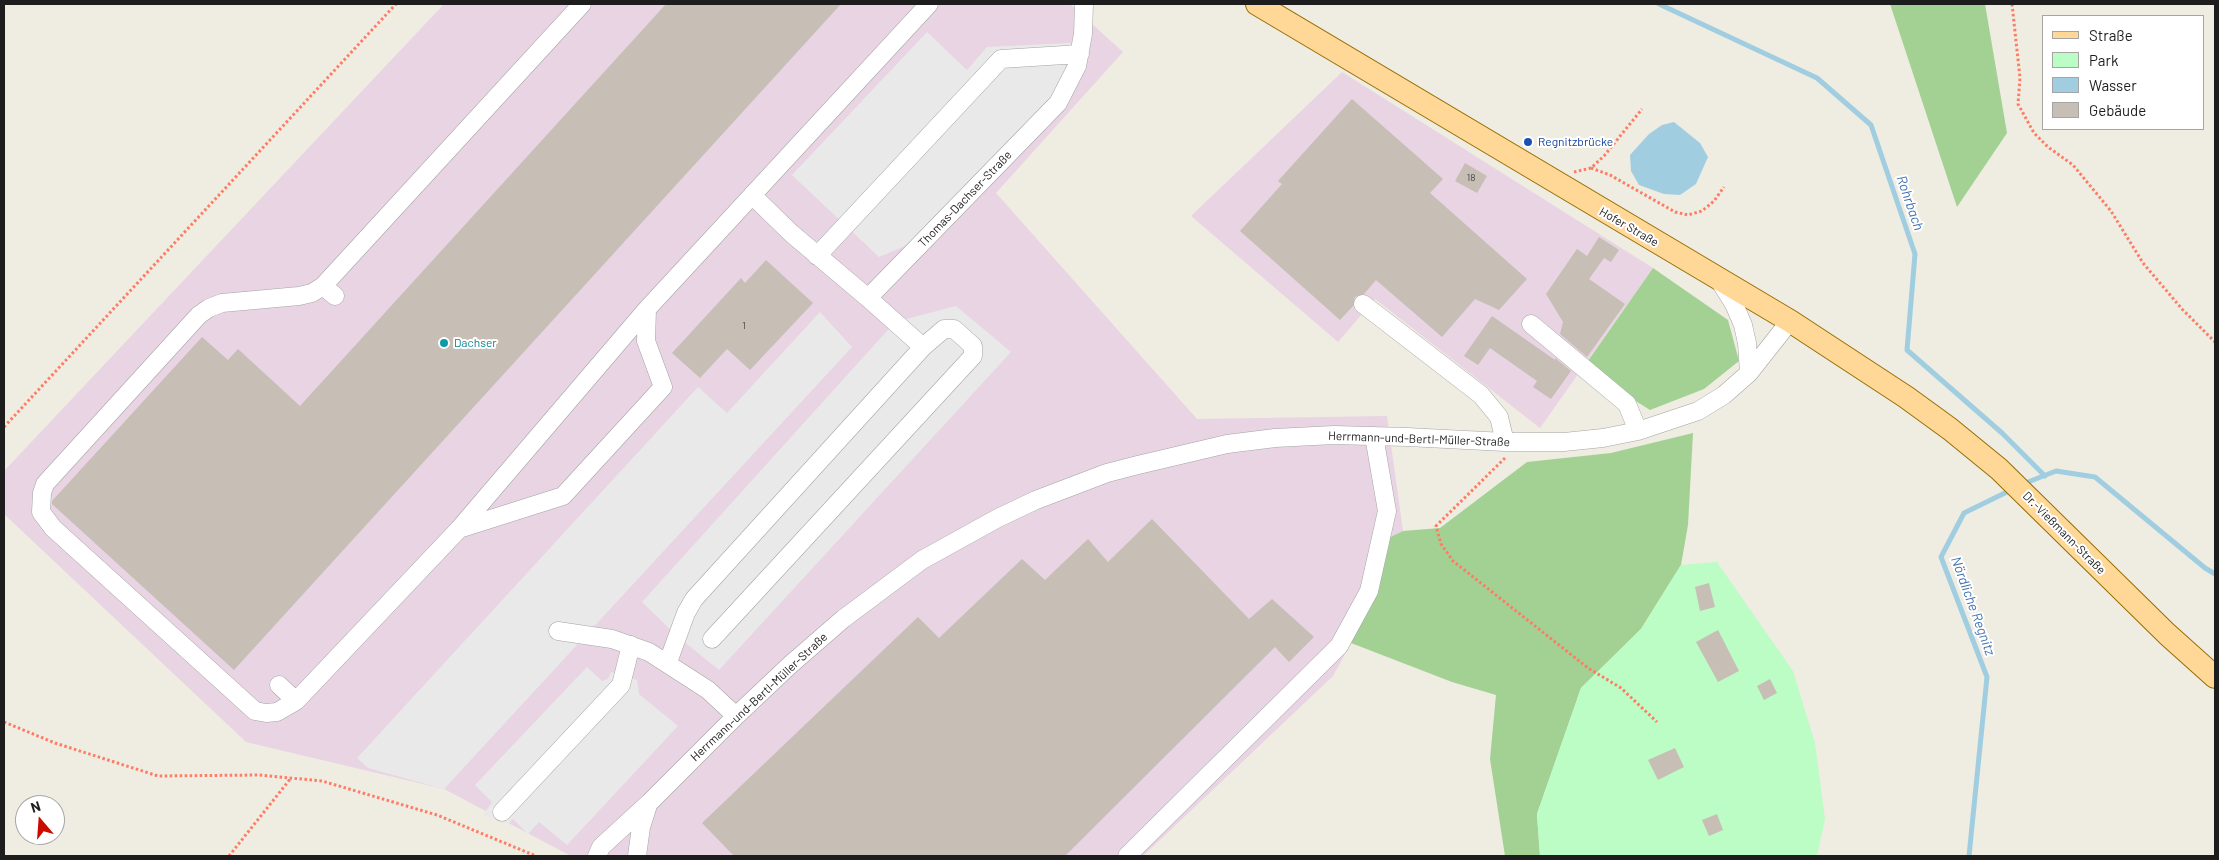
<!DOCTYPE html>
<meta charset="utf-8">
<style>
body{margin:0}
#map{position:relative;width:2219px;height:860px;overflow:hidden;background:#efece2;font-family:Barlow,sans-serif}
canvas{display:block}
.frame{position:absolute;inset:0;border:5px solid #1d1d1d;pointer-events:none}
.legend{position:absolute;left:2042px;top:15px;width:162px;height:115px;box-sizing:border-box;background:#fff;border:1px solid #a5a5a5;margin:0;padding:6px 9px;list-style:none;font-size:15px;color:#1d1d1d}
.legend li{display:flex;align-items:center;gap:10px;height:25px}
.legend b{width:25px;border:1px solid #a5a5a5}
.north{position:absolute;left:15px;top:795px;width:50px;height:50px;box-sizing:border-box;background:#fff;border:1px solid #a5a5a5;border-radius:50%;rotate:342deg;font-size:14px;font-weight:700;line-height:20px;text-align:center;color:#1d1d1d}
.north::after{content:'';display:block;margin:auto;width:18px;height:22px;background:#cb0b00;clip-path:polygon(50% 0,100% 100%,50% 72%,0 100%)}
</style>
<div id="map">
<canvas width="2219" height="860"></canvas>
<div class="frame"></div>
<ul class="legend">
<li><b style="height:6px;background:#ffd898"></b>Straße</li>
<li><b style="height:14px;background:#bcfdc5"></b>Park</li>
<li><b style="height:14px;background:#a0cee0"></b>Wasser</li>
<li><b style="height:14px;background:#c7beb5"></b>Gebäude</li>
</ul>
<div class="north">N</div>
</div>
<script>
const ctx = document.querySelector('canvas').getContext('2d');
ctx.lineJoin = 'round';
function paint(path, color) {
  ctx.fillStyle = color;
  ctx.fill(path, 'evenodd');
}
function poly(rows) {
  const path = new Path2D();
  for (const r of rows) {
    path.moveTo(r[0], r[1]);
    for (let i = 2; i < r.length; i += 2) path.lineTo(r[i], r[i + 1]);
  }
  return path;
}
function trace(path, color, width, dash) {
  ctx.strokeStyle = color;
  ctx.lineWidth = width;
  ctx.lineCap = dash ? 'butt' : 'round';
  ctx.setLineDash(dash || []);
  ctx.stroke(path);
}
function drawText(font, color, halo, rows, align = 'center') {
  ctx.font = font + ' Barlow,sans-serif';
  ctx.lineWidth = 4;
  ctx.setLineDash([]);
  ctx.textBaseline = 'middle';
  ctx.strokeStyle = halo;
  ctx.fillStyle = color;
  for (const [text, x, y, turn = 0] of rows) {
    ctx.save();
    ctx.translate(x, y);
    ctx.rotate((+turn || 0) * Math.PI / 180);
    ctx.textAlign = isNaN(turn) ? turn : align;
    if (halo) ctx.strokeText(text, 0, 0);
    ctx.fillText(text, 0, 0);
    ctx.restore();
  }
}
paint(poly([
 [444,4,1070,4,1123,52,996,193,1197,419,1387,416,1403,531,1386,539,1377,587,1351,643,1333,676,1143,856,571,856,444,789,246,742,4,514,4,471],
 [1342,72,1653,268,1540,428,1375,299,1338,342,1191,216]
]), '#e9d4e4');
paint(poly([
 [1890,4,1985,4,2007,133,1957,207],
 [1653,268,1728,320,1739,361,1704,389,1650,410,1583,368],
 [1693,433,1688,525,1681,565,1641,629,1581,688,1537,814,1540,856,1505,856,1490,759,1496,695,1452,682,1351,643,1377,587,1386,539,1403,531,1440,528,1527,462,1611,453]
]), '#a3d194');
paint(poly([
 [1717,562,1793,671,1815,743,1825,819,1817,856,1540,856,1537,814,1581,688,1641,629,1681,565]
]), '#bcfdc5');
paint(poly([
 [927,32,967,70,987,47,1071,43,1060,89,924,238,879,257,792,175],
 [956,306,1011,352,719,670,677,636,642,602,895,322],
 [820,312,852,347,444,789,368,768,357,758,698,387,727,413],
 [587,667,602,681,608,679,611,672,637,680,639,694,678,726,567,845,539,822,528,834,513,819,508,824,483,815,492,802,475,785]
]), '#e9e9e9');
paint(poly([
 [1674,122,1700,143,1708,157,1696,184,1680,195,1664,194,1639,185,1631,171,1630,155,1649,134,1662,125]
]), '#a0cee0');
trace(poly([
 [1659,4,1817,78,1871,125,1915,254,1907,350,2002,433,2045,476],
 [2023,484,2056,471,2095,477,2205,568,2215,574],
 [1969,856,1987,677,1941,557,1964,513,2011,490]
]), '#a0cee0', 5);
paint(poly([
 [666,4,841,4,234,670,52,504,52,501,202,337,228,360,238,349,300,406],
 [1352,99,1443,179,1430,193,1527,279,1499,310,1475,299,1442,337,1376,280,1364,294,1355,297,1353,306,1340,320,1240,231,1282,184,1278,181],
 [1465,163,1487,176,1477,193,1455,181],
 [1599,237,1619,250,1611,262,1604,258,1589,279,1625,304,1587,357,1560,334,1563,322,1546,294,1577,249,1587,256],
 [766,260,813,303,750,370,727,349,700,378,672,353,741,278,745,283],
 [1492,316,1555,360,1555,358,1571,371,1551,399,1533,387,1537,381,1490,348,1478,365,1464,356],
 [1152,519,1249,619,1272,599,1314,637,1289,662,1275,647,1065,856,734,856,702,823,918,617,939,638,1022,559,1045,580,1088,539,1108,562],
 [1709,583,1715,607,1700,611,1695,587],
 [1718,630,1739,671,1718,682,1696,642],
 [1770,679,1777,693,1764,700,1757,686],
 [1675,748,1684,767,1658,780,1648,760],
 [1717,814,1723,830,1709,836,1702,820]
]), '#c7beb5');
const minor = poly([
 [582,4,323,286,312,293,299,296,222,303,209,308,199,315,45,484,42,493,41,512,53,528,255,711,266,713,277,712,296,701,459,529,647,309,929,4],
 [752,195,791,233,868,298,1058,103,1077,66,1083,34,1084,4],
 [817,256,1001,59,1080,54],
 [1719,280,1734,304,1743,325,1747,343,1749,373],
 [323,286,335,296],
 [1363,304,1481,395,1499,417,1505,442],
 [1531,324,1627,404,1638,431],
 [459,529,563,496,663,387,646,341,647,309],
 [558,631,612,639,649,652,708,690,736,716],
 [712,639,973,356,973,346,954,329,944,329,923,347],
 [668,662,686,613,694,599,923,347,868,298],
 [279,685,296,701],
 [502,812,621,685,631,645],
 [597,856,601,847,649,803,736,716,790,665,843,619,922,560,998,518,1036,500,1107,473,1138,465,1227,444,1275,438,1334,435,1407,437,1505,442,1564,442,1603,438,1638,431,1698,411,1724,395,1749,373,1790,321],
 [637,856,641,827,648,805],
 [1127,856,1339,646,1369,591,1387,511,1374,436]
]);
const major = poly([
 [1257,4,1790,321,1906,397,1950,429,1999,469,2167,634,2215,677]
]);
trace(minor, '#a4a4a4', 19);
trace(major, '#976d00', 24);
trace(poly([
 [2012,4,2020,78,2018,104,2034,133,2048,147,2073,165,2111,211,2143,263,2182,309,2215,342],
 [1591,168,1610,175,1675,212,1688,215,1702,211,1714,201,1724,187],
 [1574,172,1591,168,1604,156,1642,109],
 [4,427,396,4],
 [1505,458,1436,526,1441,544,1453,561,1588,668,1621,688,1657,722],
 [4,722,55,743,158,776,259,775,322,781,437,815,536,856],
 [229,856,291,778]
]), '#ff7c64', 3, [2.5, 2.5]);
trace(minor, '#fff', 18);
trace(major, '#ffd898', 22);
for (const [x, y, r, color] of [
 [1528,142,5,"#1a4fb4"],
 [444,343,5,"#0f9aa8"]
]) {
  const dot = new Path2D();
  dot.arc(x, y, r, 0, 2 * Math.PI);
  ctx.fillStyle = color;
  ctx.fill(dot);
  trace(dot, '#fff', 2);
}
drawText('10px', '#484543', null, [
 ["18",1471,178],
 ["1",744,326]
]);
drawText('12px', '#164399', '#fff', [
 ["Regnitzbrücke",1538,142]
], 'left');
drawText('12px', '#1d1d1d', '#fff', [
 ["Thomas-Dachser-Straße",965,199,-46],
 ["Hofer Straße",1629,227,30],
 ["Herrmann-und-Bertl-Müller-Straße",1419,439,2],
 ["Dr.-Vießmann-Straße",2064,533,45],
 ["Herrmann-und-Bertl-Müller-Straße",759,697,-43]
]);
drawText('12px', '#0d838f', '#fff', [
 ["Dachser",454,343]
], 'left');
drawText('italic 14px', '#4475b3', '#fff', [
 ["Rohrbach",1910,203,71],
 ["Nördliche Regnitz",1973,606,70]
]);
</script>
